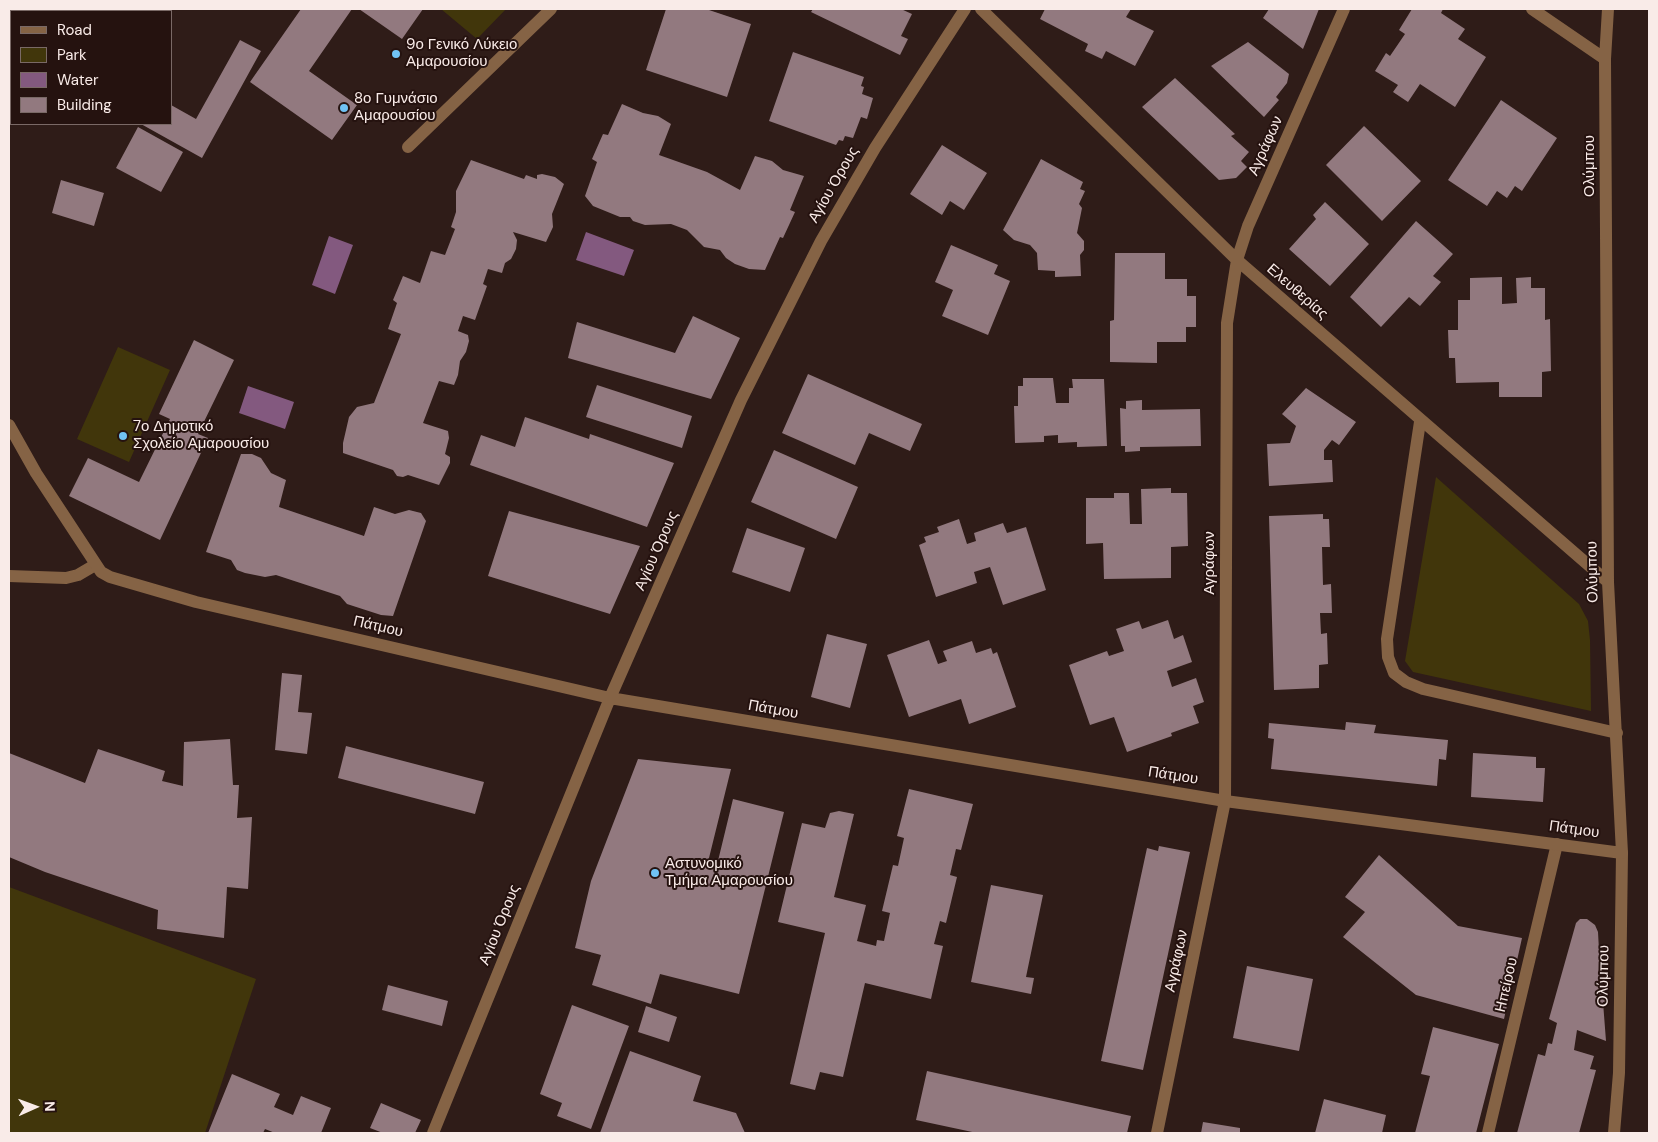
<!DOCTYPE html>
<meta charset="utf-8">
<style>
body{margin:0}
#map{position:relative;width:1658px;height:1142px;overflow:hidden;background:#2f1c18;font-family:"DM Sans",sans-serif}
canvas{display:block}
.frame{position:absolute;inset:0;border:10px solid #f9ebe8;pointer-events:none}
.legend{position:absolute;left:10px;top:10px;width:162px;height:115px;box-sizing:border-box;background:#25120f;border:1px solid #7a6966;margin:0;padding:6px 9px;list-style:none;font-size:15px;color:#f9ebe8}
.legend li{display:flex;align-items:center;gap:10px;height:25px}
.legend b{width:25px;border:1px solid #7a6966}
.north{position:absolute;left:10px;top:1082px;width:50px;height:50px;-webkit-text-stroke:4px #25120f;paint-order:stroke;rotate:88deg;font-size:14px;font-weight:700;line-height:20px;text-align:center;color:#f9ebe8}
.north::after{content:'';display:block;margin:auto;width:18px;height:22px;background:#f9ebe8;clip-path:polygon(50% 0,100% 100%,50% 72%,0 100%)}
</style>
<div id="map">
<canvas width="1658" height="1142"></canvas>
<div class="frame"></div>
<ul class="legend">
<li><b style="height:6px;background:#856345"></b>Road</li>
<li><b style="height:14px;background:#41360b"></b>Park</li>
<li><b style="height:14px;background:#83597f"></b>Water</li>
<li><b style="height:14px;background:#92797f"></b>Building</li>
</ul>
<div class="north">N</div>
</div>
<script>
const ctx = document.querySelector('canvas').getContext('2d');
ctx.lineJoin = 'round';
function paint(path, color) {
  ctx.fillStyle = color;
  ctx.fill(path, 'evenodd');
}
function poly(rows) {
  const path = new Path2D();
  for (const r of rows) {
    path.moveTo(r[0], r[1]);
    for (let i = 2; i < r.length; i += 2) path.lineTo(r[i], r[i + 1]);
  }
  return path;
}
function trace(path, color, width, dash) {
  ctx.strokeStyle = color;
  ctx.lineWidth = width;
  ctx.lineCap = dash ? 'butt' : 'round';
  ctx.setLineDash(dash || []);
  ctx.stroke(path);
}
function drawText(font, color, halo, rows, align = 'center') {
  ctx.font = font + ' "DM Sans",sans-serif';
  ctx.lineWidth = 4;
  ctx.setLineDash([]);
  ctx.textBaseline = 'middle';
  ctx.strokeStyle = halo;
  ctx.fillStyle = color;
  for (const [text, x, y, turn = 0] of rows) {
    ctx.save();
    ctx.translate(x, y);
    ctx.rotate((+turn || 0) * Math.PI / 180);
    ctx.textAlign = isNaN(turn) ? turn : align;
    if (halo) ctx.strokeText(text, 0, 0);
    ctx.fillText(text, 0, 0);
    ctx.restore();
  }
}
paint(poly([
 [441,9,506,9,477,39],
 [118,347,170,370,129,462,77,439],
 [1436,477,1579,604,1588,621,1590,640,1591,711,1413,672,1405,661],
 [9,887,256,979,205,1133,9,1133]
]), '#41360b');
paint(poly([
 [586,232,634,250,624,276,576,260],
 [329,236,353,245,335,294,312,285],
 [248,386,294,402,285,429,239,413]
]), '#83597f');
paint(poly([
 [301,9,352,9,309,71,357,105,332,140,250,82],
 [359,9,423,9,402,39],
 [666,9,706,9,751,24,727,97,646,70],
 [813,9,901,9,912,14,901,36,908,39,900,55,811,12],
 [1045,9,1131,9,1126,17,1154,31,1135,66,1106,51,1102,59,1085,51,1088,44,1040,19],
 [1269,9,1319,9,1303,49,1263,18],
 [1412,9,1443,9,1441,13,1465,29,1458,39,1486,57,1455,107,1420,84,1408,102,1393,92,1398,85,1375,71,1386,53,1390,56,1405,34,1399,30],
 [240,40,261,51,202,158,141,124,171,124,171,105,196,119],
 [1248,42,1289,74,1287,83,1276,97,1279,100,1264,117,1211,66],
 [793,52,864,77,861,86,864,87,862,94,873,98,867,119,861,117,853,138,845,136,843,141,839,140,836,145,769,121],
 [1175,78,1235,134,1231,136,1249,152,1241,161,1247,167,1236,178,1219,180,1142,107],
 [1501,100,1557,138,1522,191,1515,186,1507,198,1497,191,1487,206,1448,180],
 [622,104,643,113,658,116,671,124,659,155,707,172,740,190,755,156,772,161,783,170,804,176,790,210,795,212,783,238,780,237,765,270,749,269,735,264,726,258,720,250,704,247,687,230,671,224,645,225,633,221,630,217,620,217,593,206,585,196,597,162,592,159,603,134,608,135],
 [1364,126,1421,181,1382,221,1326,165],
 [138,127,183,152,161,192,116,168],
 [942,145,987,173,964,210,950,201,942,215,910,194],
 [1041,159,1083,182,1080,189,1085,191,1079,204,1082,208,1077,233,1084,241,1084,250,1080,255,1081,276,1055,277,1055,271,1038,270,1037,253,1030,245,1014,240,1003,230],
 [471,160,524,179,526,175,537,179,537,175,542,174,555,177,564,184,552,214,553,227,546,242,513,232,517,240,516,249,511,259,505,263,502,273,488,269,483,284,487,286,475,320,463,316,458,331,468,335,469,341,466,352,460,361,458,375,454,385,439,381,423,423,448,431,449,438,445,454,450,457,450,463,439,485,408,475,403,477,397,476,393,470,343,453,343,443,349,417,357,407,374,403,401,334,388,329,397,303,393,300,403,276,420,283,431,251,445,255,455,229,451,227,456,212,456,191],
 [61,180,104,193,94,226,52,213],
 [1325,202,1369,244,1330,286,1289,249,1316,219,1313,215],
 [1416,221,1453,254,1433,276,1441,282,1420,306,1409,297,1381,327,1350,297],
 [951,245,998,265,994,274,1010,281,988,335,942,316,953,290,935,282],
 [1115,253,1165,253,1165,279,1187,279,1187,296,1196,296,1196,327,1186,327,1186,342,1157,342,1157,363,1110,362,1110,321,1114,320],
 [1502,277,1502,304,1517,303,1516,278,1531,277,1531,288,1545,288,1545,320,1550,319,1551,371,1542,372,1542,397,1499,397,1499,382,1456,383,1455,358,1449,358,1448,330,1458,330,1458,300,1470,300,1470,278],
 [693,316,740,338,711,399,568,358,577,322,675,353],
 [194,340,234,360,198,434,208,438,160,540,69,496,88,458,139,482,170,419,159,414],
 [808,374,922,424,910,451,869,433,855,465,782,433],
 [1023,378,1053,378,1056,403,1069,403,1069,388,1073,388,1072,379,1104,379,1107,446,1077,447,1077,442,1058,443,1058,435,1044,436,1044,442,1015,443,1014,406,1018,406,1018,386,1023,386],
 [597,385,692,416,682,448,586,417],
 [1306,388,1356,422,1339,445,1332,440,1324,450,1324,460,1332,460,1333,482,1269,486,1267,444,1290,443,1296,426,1282,414],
 [1142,400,1142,410,1200,409,1201,446,1140,447,1140,451,1125,452,1125,446,1121,446,1120,408,1126,409,1126,401],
 [525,417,589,439,590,434,674,463,647,527,470,465,481,435,515,447],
 [774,450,858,487,836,539,751,502],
 [241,454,252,454,261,458,271,473,286,480,279,507,364,536,374,507,395,514,409,510,421,513,426,521,393,616,381,615,347,604,340,596,276,575,265,577,245,573,237,570,231,560,206,552],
 [1171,488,1171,493,1187,493,1188,546,1171,547,1171,578,1104,579,1103,543,1086,544,1086,498,1114,498,1114,493,1129,493,1130,524,1142,524,1141,489],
 [509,511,640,546,610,614,488,576],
 [1323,514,1323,519,1329,519,1330,547,1322,547,1323,585,1331,584,1332,613,1320,613,1321,634,1327,633,1328,664,1319,665,1319,688,1274,690,1269,516],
 [959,519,967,544,976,541,974,533,1003,523,1007,533,1026,527,1046,590,1003,605,990,567,974,572,977,583,936,597,919,545,926,542,924,537,939,532,937,527],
 [747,528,805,548,790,592,732,572],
 [1168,620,1174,639,1183,635,1192,662,1167,671,1172,687,1196,678,1204,702,1193,706,1199,723,1171,733,1172,736,1127,752,1114,717,1090,725,1069,665,1107,651,1109,656,1124,651,1116,629,1139,621,1142,629],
 [827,634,867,644,850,708,811,697],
 [929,640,938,664,947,661,943,651,972,641,976,653,991,648,993,654,997,652,1016,707,969,724,961,699,909,717,887,655],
 [282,673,302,675,298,712,312,713,307,754,275,750],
 [1346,722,1376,725,1374,733,1448,740,1446,760,1439,759,1437,786,1271,769,1274,739,1268,738,1269,723,1345,730],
 [230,739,233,785,239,785,237,818,252,817,248,889,227,887,224,938,157,929,158,910,45,872,9,857,9,753,85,783,98,749,165,771,162,781,183,786,184,742],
 [346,746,484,782,475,814,338,778],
 [1473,753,1536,757,1536,768,1545,768,1543,802,1471,797],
 [638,759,731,769,708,862,717,865,733,799,784,812,739,994,660,974,651,1004,592,985,601,955,575,948,591,881],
 [909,789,973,804,961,850,956,849,950,875,957,877,946,923,940,921,934,944,943,946,931,999,865,983,843,1077,820,1072,815,1090,790,1084,825,933,778,922,802,823,825,828,830,813,839,811,854,814,834,897,866,905,857,941,876,946,877,940,884,941,890,913,882,911,893,865,898,866,904,838,897,836],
 [1159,846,1190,852,1143,1070,1101,1061,1147,848,1158,851],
 [1379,855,1458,926,1522,938,1504,1019,1416,995,1343,937,1365,912,1345,897],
 [991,885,1043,895,1026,977,1034,978,1031,994,971,982],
 [1580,919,1587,919,1595,925,1598,932,1600,969,1605,969,1607,1002,1603,1002,1606,1041,1577,1030,1574,1050,1594,1056,1590,1069,1596,1070,1579,1133,1517,1133,1538,1054,1545,1056,1548,1043,1552,1044,1557,1023,1549,1019,1576,923],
 [1247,966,1313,979,1299,1051,1233,1038],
 [388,985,448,1001,442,1026,382,1010],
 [572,1005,629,1026,591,1129,557,1116,562,1103,540,1094],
 [646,1006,677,1017,669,1042,638,1032],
 [1433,1027,1499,1044,1476,1133,1415,1133,1430,1076,1421,1074],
 [630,1051,701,1076,693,1101,736,1113,745,1133,600,1133],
 [927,1071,1131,1116,1127,1133,977,1133,916,1120],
 [232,1074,280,1094,274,1107,293,1115,301,1096,331,1108,321,1133,275,1133,265,1129,263,1133,208,1133],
 [1324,1099,1386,1115,1382,1133,1315,1133],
 [381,1103,421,1120,415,1133,383,1133,370,1128],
 [1203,1122,1240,1128,1240,1133,1201,1133]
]), '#92797f');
trace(poly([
 [1420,422,1387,639,1388,657,1394,673,1406,682,1423,689,1617,733],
 [9,576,66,578,78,575,95,565]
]), '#856345', 12);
trace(poly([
 [1488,1133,1557,844],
 [1614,1133,1619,1073,1622,853]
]), '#856345', 12);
trace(poly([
 [981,9,1237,260,1608,582],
 [1532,9,1605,59],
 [408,147,551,9],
 [9,425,36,473,101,572,110,577,196,602,610,698,1225,801,1622,853,1608,582,1605,59,1608,9],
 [433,1133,610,698,741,400,821,241,875,148,965,9],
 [1157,1133,1225,801,1227,323,1237,260,1248,226,1344,9]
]), '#856345', 12);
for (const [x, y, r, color] of [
 [396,54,5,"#70c2f4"],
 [344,108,5,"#70c2f4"],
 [123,436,5,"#70c2f4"],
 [655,873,5,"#70c2f4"]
]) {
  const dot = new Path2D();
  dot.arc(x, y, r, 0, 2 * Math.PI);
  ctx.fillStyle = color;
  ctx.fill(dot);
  trace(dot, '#25120f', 2);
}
drawText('15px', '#f9ebe8', '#25120f', [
 ["9ο Γενικό Λύκειο",406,45],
 ["Αμαρουσίου",406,62],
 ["8ο Γυμνάσιο",354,99],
 ["Αμαρουσίου",354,116],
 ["7ο Δημοτικό",133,427],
 ["Σχολείο Αμαρουσίου",133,444],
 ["Αστυνομικό",665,864],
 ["Τμήμα Αμαρουσίου",665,881]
], 'left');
drawText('15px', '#f9ebe8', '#25120f', [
 ["Αγράφων",1266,146,-66],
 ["Ολύμπου",1590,166,-90],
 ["Αγίου Όρους",834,185,-60],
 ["Ελευθερίας",1297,292,41],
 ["Αγίου Όρους",657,551,-66],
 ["Αγράφων",1210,563,-90],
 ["Ολύμπου",1593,572,-91],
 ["Πάτμου",378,627,13],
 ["Πάτμου",773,710,10],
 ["Πάτμου",1173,776,9],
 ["Πάτμου",1574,830,8],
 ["Αγίου Όρους",500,925,-68],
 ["Αγράφων",1177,961,-78],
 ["Ολύμπου",1604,976,-89],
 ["Ηπείρου",1507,985,-77]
]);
</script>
